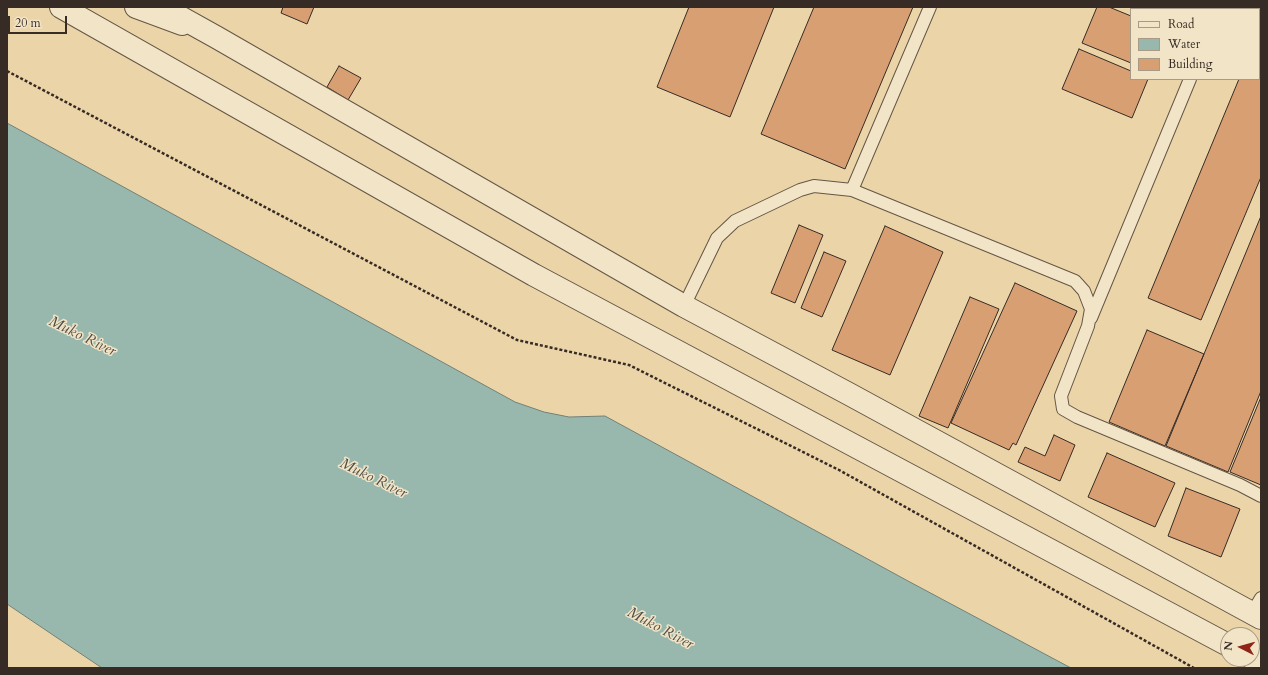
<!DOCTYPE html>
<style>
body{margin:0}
#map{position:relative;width:1268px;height:675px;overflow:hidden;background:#ebd5a8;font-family:Cardo,serif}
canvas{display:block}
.frame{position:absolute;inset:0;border:8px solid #372b25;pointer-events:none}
.legend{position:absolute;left:1130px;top:8px;width:130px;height:72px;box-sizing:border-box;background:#f2e4c6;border:1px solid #a79a86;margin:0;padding:5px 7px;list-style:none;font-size:12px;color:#372b25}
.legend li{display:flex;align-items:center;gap:8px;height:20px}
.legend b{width:20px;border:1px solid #a79a86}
.north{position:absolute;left:1220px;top:627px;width:40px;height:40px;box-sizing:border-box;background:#f2e4c6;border:1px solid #a79a86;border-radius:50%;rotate:276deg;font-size:11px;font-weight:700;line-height:16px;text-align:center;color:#372b25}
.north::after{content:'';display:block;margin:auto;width:14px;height:18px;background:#8f2418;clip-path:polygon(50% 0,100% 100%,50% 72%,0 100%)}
.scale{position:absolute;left:8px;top:16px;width:59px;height:18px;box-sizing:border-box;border:2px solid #372b25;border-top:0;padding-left:5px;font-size:12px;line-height:14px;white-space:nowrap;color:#372b25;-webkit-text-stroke:3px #f2e4c6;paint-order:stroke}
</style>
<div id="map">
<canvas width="1268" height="675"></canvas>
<div class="frame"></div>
<ul class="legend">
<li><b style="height:5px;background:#f2e4c6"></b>Road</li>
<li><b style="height:11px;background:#99b8ad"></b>Water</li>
<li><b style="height:11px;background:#d89f73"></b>Building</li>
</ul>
<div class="north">N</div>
<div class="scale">20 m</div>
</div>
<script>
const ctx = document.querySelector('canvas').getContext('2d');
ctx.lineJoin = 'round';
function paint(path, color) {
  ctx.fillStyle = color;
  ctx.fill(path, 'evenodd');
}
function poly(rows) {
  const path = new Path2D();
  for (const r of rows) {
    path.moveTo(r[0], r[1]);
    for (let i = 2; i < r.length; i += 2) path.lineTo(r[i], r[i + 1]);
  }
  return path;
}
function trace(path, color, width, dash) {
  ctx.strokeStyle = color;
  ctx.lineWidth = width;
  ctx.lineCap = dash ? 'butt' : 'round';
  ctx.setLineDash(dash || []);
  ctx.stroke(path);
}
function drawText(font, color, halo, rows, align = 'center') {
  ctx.font = font + ' Cardo,serif';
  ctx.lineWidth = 3;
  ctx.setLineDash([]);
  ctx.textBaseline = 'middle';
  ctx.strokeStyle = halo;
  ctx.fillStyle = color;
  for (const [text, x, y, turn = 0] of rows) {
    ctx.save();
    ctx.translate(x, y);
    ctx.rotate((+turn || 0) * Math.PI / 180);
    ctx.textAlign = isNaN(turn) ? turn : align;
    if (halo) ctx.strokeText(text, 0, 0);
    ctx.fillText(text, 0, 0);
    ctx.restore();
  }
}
const water = poly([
 [7,123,515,402,544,412,569,417,605,416,908,581,1071,668,102,668,7,604,7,123]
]);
paint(water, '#99b8ad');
trace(water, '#728077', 1);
const building = poly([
 [283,7,314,7,307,24,281,13,283,7],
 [689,7,774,7,730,117,657,87,689,7],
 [814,7,913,7,845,169,761,134,814,7],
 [1097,7,1109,7,1131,16,1131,63,1082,43,1097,7],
 [1261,25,1261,177,1201,320,1148,298,1239,79,1259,79,1259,30,1261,25],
 [1079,49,1131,71,1131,79,1148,79,1132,118,1062,89,1079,49],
 [339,66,361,78,348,100,327,87,339,66],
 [1261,216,1261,391,1228,472,1166,446,1261,216],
 [799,225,823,235,795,303,771,293,799,225],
 [885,226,943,252,890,375,832,350,885,226],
 [824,252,846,261,822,317,801,308,824,252],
 [1015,283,1077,311,1016,445,1013,443,1009,450,951,423,1015,283],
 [970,297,999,309,948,428,919,416,970,297],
 [1147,330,1204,354,1165,446,1109,422,1147,330],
 [1261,397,1261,485,1230,472,1261,397],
 [1054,435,1075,445,1060,481,1018,462,1025,447,1045,456,1054,435],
 [1107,453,1175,483,1155,527,1088,497,1107,453],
 [1186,488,1240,509,1221,557,1168,536,1186,488]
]);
paint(building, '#d89f73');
trace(building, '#372b25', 1);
const service = poly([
 [1219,9,1220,7],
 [852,190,930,7],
 [684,306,717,238,735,221,800,190,814,186,852,190,1075,281,1084,291,1091,309,1088,326,1061,396,1063,409,1077,417,1240,485,1261,496],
 [1091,318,1190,79],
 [1252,613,1261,598]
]);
const minor = poly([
 [136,7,182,24]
]);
const tertiary = poly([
 [61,7,534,275,1228,645],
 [162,7,216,37,684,306,849,394,1261,618],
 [1252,658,1261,662]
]);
trace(service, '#645646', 14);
trace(minor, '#645646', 24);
trace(tertiary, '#645646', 24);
trace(poly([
 [7,71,517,340,629,365,839,470,1194,668]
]), '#372b25', 2.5, [3, 2]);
trace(service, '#f2e4c6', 12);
trace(minor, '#f2e4c6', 22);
trace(tertiary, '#f2e4c6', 22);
drawText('italic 15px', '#504e47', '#f2e4c6', [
 ["Muko River",82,337,26],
 ["Muko River",373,479,26],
 ["Muko River",660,629,28]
]);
</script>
